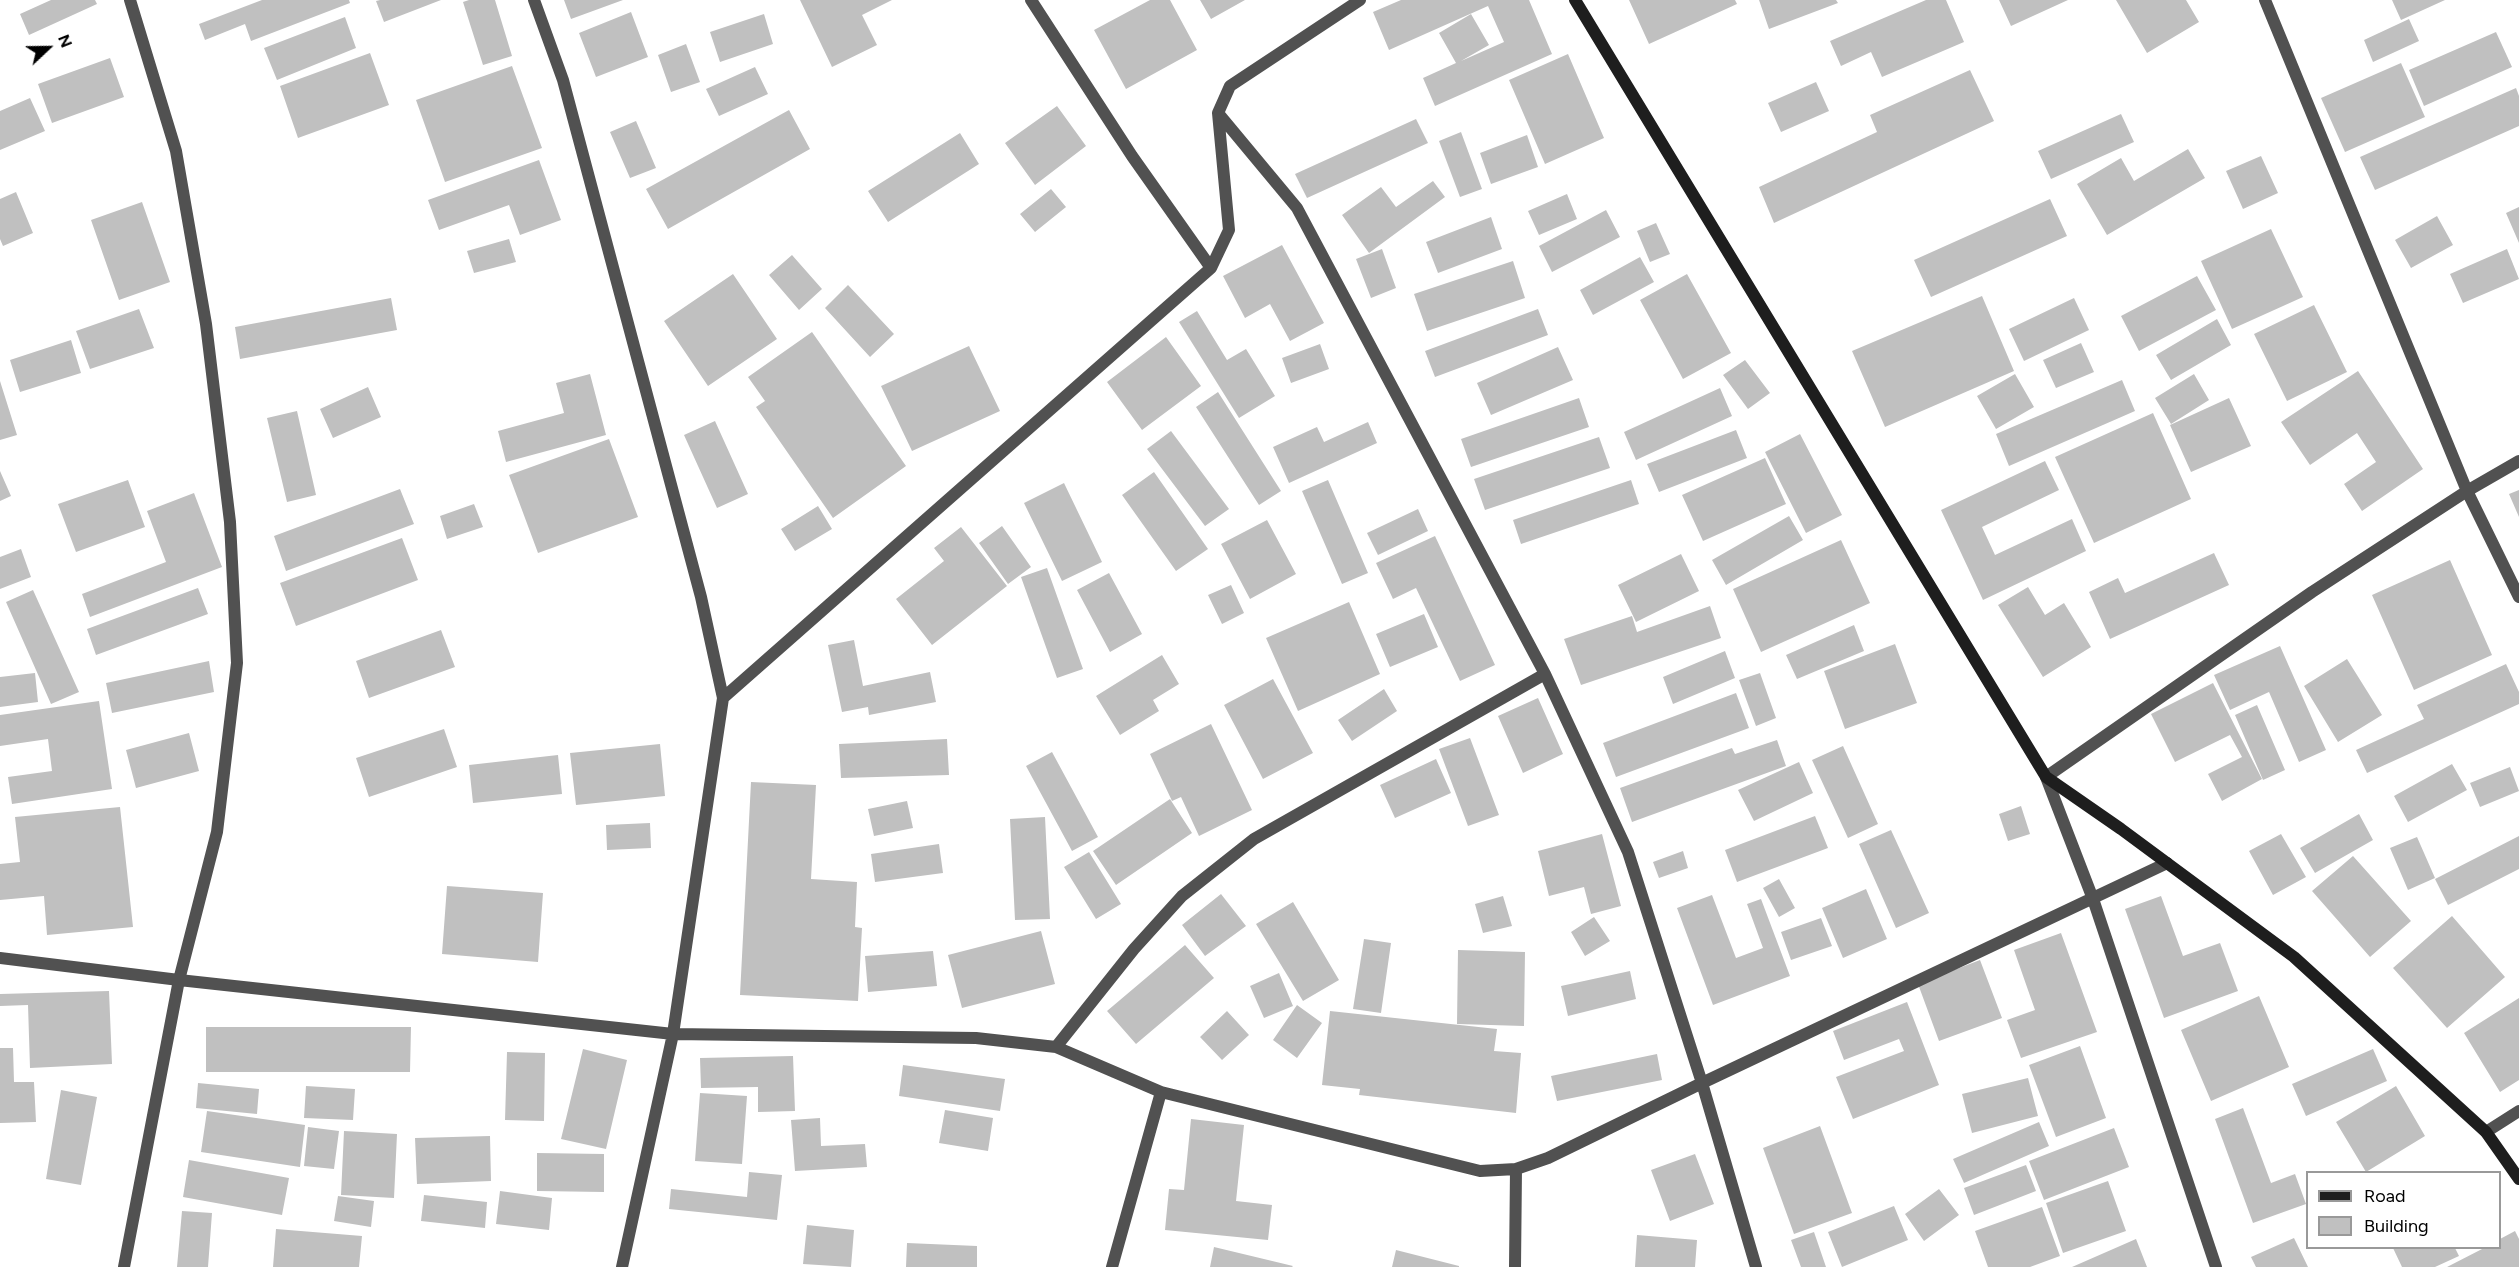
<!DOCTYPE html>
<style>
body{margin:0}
#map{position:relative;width:2519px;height:1267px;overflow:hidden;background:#fff;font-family:Figtree,sans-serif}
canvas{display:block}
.legend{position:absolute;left:2306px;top:1171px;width:195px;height:78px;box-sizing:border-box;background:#fff;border:2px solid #999;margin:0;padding:8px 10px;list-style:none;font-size:18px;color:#000}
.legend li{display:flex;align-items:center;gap:12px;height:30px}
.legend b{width:30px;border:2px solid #999}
.north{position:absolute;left:18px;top:18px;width:60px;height:60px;-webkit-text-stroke:4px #fff;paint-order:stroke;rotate:68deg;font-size:16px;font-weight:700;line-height:24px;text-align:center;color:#000}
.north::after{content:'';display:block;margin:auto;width:21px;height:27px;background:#000;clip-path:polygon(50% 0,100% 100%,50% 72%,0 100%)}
</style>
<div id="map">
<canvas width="2519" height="1267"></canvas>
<ul class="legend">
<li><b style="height:8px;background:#1e1e1e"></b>Road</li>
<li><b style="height:16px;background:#c0c0c0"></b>Building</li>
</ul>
<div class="north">N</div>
</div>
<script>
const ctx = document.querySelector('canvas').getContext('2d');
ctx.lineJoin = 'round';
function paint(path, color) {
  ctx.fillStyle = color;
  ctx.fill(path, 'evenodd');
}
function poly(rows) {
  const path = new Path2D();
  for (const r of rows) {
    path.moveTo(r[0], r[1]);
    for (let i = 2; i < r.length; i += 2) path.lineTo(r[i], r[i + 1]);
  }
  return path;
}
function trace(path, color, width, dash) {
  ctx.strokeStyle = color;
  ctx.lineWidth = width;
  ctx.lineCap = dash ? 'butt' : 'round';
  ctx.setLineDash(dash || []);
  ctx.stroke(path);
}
paint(poly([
 [51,0,95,0,97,4,29,35,20,14],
 [262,0,349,0,350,3,251,41,245,24,205,40,199,24],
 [380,0,441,0,384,22,376,1],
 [469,0,495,0,512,56,483,65,463,2],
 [564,0,623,0,571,19],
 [800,0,892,0,862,15,877,45,832,67],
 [1150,0,1170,0,1197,50,1126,89,1094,30],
 [1200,0,1245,0,1211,19],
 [1401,0,1529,0,1552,54,1435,106,1423,78,1456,63,1439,33,1471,14,1489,45,1461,61,1504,42,1488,6,1389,50,1373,12],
 [1629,0,1735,0,1737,4,1649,44],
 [1759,0,1836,0,1838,3,1769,29],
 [1926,0,1946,0,1964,42,1882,77,1871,52,1841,66,1830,41],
 [1999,0,2068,0,2011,26],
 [2116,0,2186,0,2199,22,2147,53],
 [2392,0,2445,0,2401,20],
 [631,12,648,57,596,77,579,33],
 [764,14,773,44,720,62,710,32],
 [345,17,356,48,277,80,264,48],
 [2409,19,2419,41,2373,62,2364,40],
 [2496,32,2512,67,2424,106,2409,70],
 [686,44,700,82,671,92,658,55],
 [370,53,389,105,298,138,280,86],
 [1568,54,1604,138,1545,164,1509,80],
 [110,58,124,97,52,123,38,84],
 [2401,63,2425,117,2345,152,2321,98],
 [512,66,542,148,445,182,416,100],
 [755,67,768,94,719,116,706,89],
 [1970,70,1994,121,1774,223,1759,187,1877,132,1870,115],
 [1816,82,1829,111,1781,132,1768,103],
 [2516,88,2519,96,2519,126,2375,190,2360,157],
 [30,98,45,131,0,150,0,111],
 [1057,106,1086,146,1035,185,1005,143],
 [789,110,810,149,668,229,646,189],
 [2121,114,2134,142,2051,179,2038,151],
 [1416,119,1428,143,1307,198,1295,174],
 [636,121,656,168,630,178,610,132],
 [1461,132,1482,189,1460,197,1439,141],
 [960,133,979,164,888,222,868,191],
 [1527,135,1538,167,1491,184,1480,153],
 [2188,149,2205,178,2107,235,2077,184,2121,158,2134,181],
 [2261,156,2278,193,2243,209,2226,171],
 [539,160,561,220,520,235,509,205,439,230,428,200],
 [1433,181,1445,197,1369,253,1342,215,1381,187,1396,207],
 [1051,189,1066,207,1035,232,1020,214],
 [16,192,33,233,3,246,0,239,0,199],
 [1567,194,1577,219,1539,235,1528,211],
 [2050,199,2067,236,1931,297,1914,260],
 [142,202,170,282,119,300,91,220],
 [2519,207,2519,243,2506,213],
 [1606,210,1620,237,1552,272,1539,246],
 [2437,216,2453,245,2411,268,2395,240],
 [1491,217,1502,249,1438,273,1426,242],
 [1656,223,1670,254,1650,262,1637,231],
 [2271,229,2303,297,2232,329,2201,261],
 [509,239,516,262,474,273,467,251],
 [1282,245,1324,323,1290,341,1270,304,1245,318,1223,276],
 [1382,249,1396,288,1371,298,1356,259],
 [2507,249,2519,279,2463,303,2450,274],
 [792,255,822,289,799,310,769,275],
 [1640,257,1654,282,1593,315,1580,290],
 [1513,261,1525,298,1427,331,1414,294],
 [733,274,777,339,708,386,664,321],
 [1687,274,1731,353,1683,379,1640,300],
 [2197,276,2216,310,2139,351,2121,316],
 [848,285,894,334,870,357,825,308],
 [1982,296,2014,371,1885,427,1852,351],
 [391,298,397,330,240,359,235,327],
 [2074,298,2089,330,2024,361,2009,329],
 [2314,305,2347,372,2287,401,2254,334],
 [139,309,154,348,90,369,76,331],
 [1538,309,1548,335,1435,377,1425,351],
 [1197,311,1227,360,1246,349,1275,396,1239,418,1179,322],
 [2217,319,2231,345,2171,380,2156,355],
 [812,332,906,466,833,518,756,407,765,401,748,377],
 [1166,337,1201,386,1142,430,1107,382],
 [71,340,81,373,20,392,10,360],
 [2081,343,2094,372,2056,388,2043,360],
 [1320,344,1329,369,1291,383,1282,358],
 [969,346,1000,411,912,451,881,386],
 [1558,347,1573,380,1491,415,1477,383],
 [1745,360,1770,393,1748,409,1723,375],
 [2358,371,2423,469,2362,511,2344,484,2376,462,2357,433,2310,465,2281,422],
 [590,374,606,435,506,462,498,431,564,413,556,383],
 [2015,374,2034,407,1996,429,1977,396],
 [2194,374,2209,400,2171,424,2155,398],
 [2122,380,2135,411,2009,466,1996,434],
 [0,381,17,435,0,440],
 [368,387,381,417,333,438,320,409],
 [1720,388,1732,416,1636,460,1624,432],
 [1218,392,1281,491,1259,505,1196,407],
 [1579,398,1589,427,1471,467,1461,439],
 [2229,398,2251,446,2191,472,2170,425],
 [297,411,316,495,287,502,267,418],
 [2153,413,2191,499,2094,543,2055,457],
 [715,421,748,494,717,508,684,435],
 [1368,422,1377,443,1289,483,1273,447,1317,427,1324,442],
 [1736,430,1747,458,1659,492,1647,464],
 [1171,431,1229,509,1205,526,1147,449],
 [1800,434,1842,515,1806,533,1765,452],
 [1599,437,1610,468,1485,510,1474,479],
 [609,439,638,517,538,553,509,475],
 [1765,458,1786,504,1703,541,1682,495],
 [2045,461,2059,490,1982,527,1995,555,2072,519,2086,551,1983,600,1941,510],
 [0,471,11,496,0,501],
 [1154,472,1208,549,1176,571,1122,495],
 [128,480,145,527,76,552,58,504],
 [1328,480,1368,573,1342,584,1302,491],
 [1631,480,1639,504,1521,544,1513,520],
 [1064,483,1102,562,1062,581,1024,503],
 [400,489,414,524,286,571,274,536],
 [2519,490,2519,517,2509,494],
 [194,493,222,567,90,617,82,594,166,562,147,511],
 [474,504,483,527,447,539,440,516],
 [818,506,832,529,795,551,781,529],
 [1418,509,1428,531,1378,555,1367,533],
 [1789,516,1803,540,1726,585,1712,560],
 [1267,520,1296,574,1250,599,1221,544],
 [1002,526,1031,567,1008,584,979,543],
 [961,527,1007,586,932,645,896,599,944,561,934,548],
 [1435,536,1495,665,1460,681,1416,588,1393,599,1376,563],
 [402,538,418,580,296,626,280,583],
 [1841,540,1870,603,1761,652,1733,589],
 [21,549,31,577,0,589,0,557],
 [2214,553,2229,585,2110,639,2089,592,2118,578,2125,593],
 [1681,554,1699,591,1636,622,1618,585],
 [2450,560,2492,655,2414,690,2372,595],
 [1047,568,1083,669,1057,678,1021,577],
 [1109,573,1142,634,1110,652,1077,590],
 [1231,585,1244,613,1222,624,1208,595],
 [2028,587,2045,615,2064,603,2091,647,2043,677,1998,605],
 [198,588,208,614,96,655,87,629],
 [33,590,79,692,51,704,6,602],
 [1349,602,1380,674,1298,711,1266,638],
 [1710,606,1721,638,1581,685,1564,639,1632,616,1637,632],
 [1424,614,1438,647,1390,667,1376,634],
 [1854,625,1864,651,1797,679,1786,655],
 [441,630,455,667,369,698,356,661],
 [854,640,863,686,930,672,936,702,869,715,868,707,842,712,828,645],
 [1895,644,1917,703,1845,729,1824,671],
 [2280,646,2326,750,2299,762,2269,692,2230,710,2214,675],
 [1725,651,1735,678,1673,704,1663,677],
 [1162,655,1179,684,1153,700,1159,711,1120,735,1096,696],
 [2347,659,2382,715,2338,742,2304,686],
 [209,661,214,692,112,713,106,683],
 [2506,664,2519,692,2519,704,2367,773,2356,750,2424,719,2417,705],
 [35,673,38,702,0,707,0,677],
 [1760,673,1776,718,1756,726,1739,680],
 [1273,679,1313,753,1263,779,1224,705],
 [2213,683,2262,779,2222,801,2208,774,2242,757,2230,735,2175,762,2151,714],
 [1384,689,1397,711,1352,741,1338,720],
 [1736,693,1749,728,1616,777,1603,743],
 [1538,698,1563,754,1523,773,1498,716],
 [99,701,112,789,12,804,8,777,52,771,48,739,0,746,0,715],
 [2257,705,2285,770,2263,780,2235,715],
 [1211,724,1252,810,1199,836,1181,797,1172,801,1150,754],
 [444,729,457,767,369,797,356,758],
 [189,733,199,771,136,788,126,750],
 [1470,738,1499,815,1468,826,1439,749],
 [947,739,949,775,841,778,839,744],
 [1777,740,1786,766,1632,822,1620,788,1732,748,1735,754],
 [660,744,665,796,576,805,570,753],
 [1843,746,1878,824,1848,838,1812,760],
 [1052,752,1098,837,1072,851,1026,766],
 [558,755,562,794,473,803,469,765],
 [1436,759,1451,793,1395,818,1380,785],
 [1799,762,1813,793,1754,821,1738,790],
 [2452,764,2467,790,2408,822,2394,796],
 [2510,767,2519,791,2480,807,2470,783],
 [751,782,816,785,811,879,857,882,855,927,862,928,858,1001,740,995],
 [1170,799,1192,833,1116,885,1093,851],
 [907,801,913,828,874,836,868,809],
 [2021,806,2030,834,2008,841,1999,814],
 [120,807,133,927,47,935,44,896,0,900,0,864,20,862,15,817],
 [2359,814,2373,840,2315,873,2300,848],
 [1815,816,1828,848,1737,882,1725,850],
 [1045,817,1050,919,1015,920,1010,819],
 [650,823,651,848,607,850,606,825],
 [1891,830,1929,913,1896,928,1859,844],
 [1602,834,1621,906,1591,914,1584,887,1549,896,1538,851],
 [2281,834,2306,877,2273,895,2249,851],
 [2519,836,2519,869,2448,905,2435,879],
 [2417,837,2435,878,2408,890,2390,848],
 [939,844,943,873,875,882,871,854],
 [1683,851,1688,868,1659,878,1653,862],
 [1089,852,1121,904,1096,919,1064,867],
 [2353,856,2411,921,2370,957,2312,891],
 [1779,879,1795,908,1779,917,1763,888],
 [447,886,543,893,538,962,442,954],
 [1866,889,1887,939,1843,958,1822,908],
 [1221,894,1246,926,1205,956,1182,925],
 [1712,895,1736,958,1763,948,1747,904,1761,899,1790,976,1713,1005,1677,908],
 [1503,896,1512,926,1483,933,1475,904],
 [2161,896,2183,956,2220,943,2238,991,2164,1018,2125,909],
 [1293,902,1339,980,1303,1001,1256,924],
 [2452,916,2505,977,2447,1028,2393,968],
 [1594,917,1610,941,1585,956,1571,932],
 [1821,918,1832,946,1791,960,1781,932],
 [1041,931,1055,984,962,1008,948,955],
 [2061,933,2097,1032,2021,1058,2007,1020,2035,1010,2014,950],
 [1364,939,1391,943,1381,1013,1353,1009],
 [1185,945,1214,978,1136,1044,1107,1011],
 [1458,950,1525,952,1524,1026,1457,1024],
 [933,951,937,986,868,992,865,956],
 [1980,960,2002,1018,1939,1041,1918,984],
 [1630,971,1636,999,1568,1016,1561,986],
 [1279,973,1293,1006,1264,1018,1250,986],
 [109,991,112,1064,30,1068,28,1005,0,1006,0,994],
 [2259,996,2289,1067,2211,1101,2181,1030],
 [2519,998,2519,1080,2500,1092,2464,1033],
 [1907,1002,1939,1085,1853,1119,1836,1077,1904,1051,1899,1039,1844,1060,1833,1031],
 [1297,1005,1322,1023,1297,1058,1273,1040],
 [1227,1011,1249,1035,1222,1060,1200,1037],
 [1330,1011,1497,1029,1494,1051,1521,1053,1516,1113,1359,1095,1360,1089,1322,1085],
 [206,1027,411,1027,410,1072,206,1072],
 [2080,1046,2106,1118,2056,1137,2029,1065],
 [0,1048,13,1048,14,1082,34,1082,36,1122,0,1123],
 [583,1049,627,1060,606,1149,561,1139],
 [2373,1049,2387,1081,2306,1116,2292,1084],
 [507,1052,545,1053,544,1121,505,1120],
 [1657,1054,1662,1080,1557,1101,1551,1076],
 [793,1056,795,1111,758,1112,758,1087,701,1088,700,1058],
 [903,1065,1005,1079,1000,1111,899,1096],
 [2028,1078,2038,1116,1972,1133,1962,1094],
 [198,1083,259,1089,257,1114,196,1108],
 [306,1086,355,1089,353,1120,304,1118],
 [2396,1086,2425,1136,2366,1172,2336,1122],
 [61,1090,97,1097,81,1185,46,1179],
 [700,1093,747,1096,742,1164,695,1161],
 [2243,1108,2271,1183,2295,1174,2306,1204,2253,1223,2215,1119],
 [945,1110,993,1118,988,1151,939,1143],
 [207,1111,305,1125,300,1167,201,1152],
 [820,1118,821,1146,865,1144,867,1167,795,1171,791,1120],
 [1191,1119,1244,1125,1236,1201,1272,1205,1268,1240,1165,1230,1169,1189,1184,1190],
 [2039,1122,2049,1146,1964,1183,1953,1159],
 [1820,1126,1852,1213,1794,1234,1763,1148],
 [308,1127,339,1131,334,1169,304,1166],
 [2114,1128,2129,1167,2044,1200,2029,1161],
 [344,1131,397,1134,394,1198,341,1195],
 [490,1136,491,1181,417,1184,415,1138],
 [537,1153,604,1154,604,1192,537,1191],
 [1695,1154,1714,1204,1670,1221,1651,1170],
 [189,1160,289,1178,282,1215,183,1197],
 [2026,1165,2036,1191,1974,1215,1964,1188],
 [749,1172,782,1175,777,1220,669,1209,671,1189,747,1197],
 [2108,1181,2126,1231,2063,1253,2046,1203],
 [1939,1189,1959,1215,1924,1241,1905,1214],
 [500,1191,552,1198,549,1230,496,1224],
 [424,1195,487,1202,485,1228,421,1221],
 [338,1196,374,1201,371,1227,334,1221],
 [1894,1206,1908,1240,1842,1267,1828,1232],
 [2042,1207,2060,1256,2030,1267,1988,1267,1975,1231],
 [182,1211,212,1213,208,1267,177,1267],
 [807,1225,854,1230,851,1267,803,1264],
 [276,1229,362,1236,359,1267,273,1267],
 [2515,1231,2519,1239,2519,1267,2447,1267,2484,1248,2500,1248,2500,1239],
 [1814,1232,1826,1267,1801,1267,1791,1240],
 [1637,1235,1697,1240,1695,1267,1635,1267],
 [2294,1238,2308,1267,2256,1267,2251,1257],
 [2136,1239,2147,1267,2072,1267],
 [907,1243,977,1246,977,1267,906,1267],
 [1214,1247,1293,1266,1292,1267,1210,1267],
 [2393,1248,2455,1248,2459,1256,2435,1267,2402,1267],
 [1396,1250,1459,1266,1459,1267,1392,1267]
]), '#c0c0c0');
trace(poly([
 [534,0,563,80,701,597,723,698,673,1034,622,1267],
 [1031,0,1132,156,1211,268],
 [2265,0,2467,491,2519,597],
 [1218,113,1297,208,1545,674,1628,852,1702,1083,1756,1267],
 [723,698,1211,268,1229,230,1218,113,1230,86,1360,0],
 [0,958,179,980,673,1034,976,1038,1056,1047,1161,1092,1480,1171,1516,1169,1548,1158,1702,1083,2167,863],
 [1056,1047,1134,949,1182,896,1254,839,1545,674],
 [2486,1132,2519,1111],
 [124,1267,179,980,217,832,237,663,230,522,206,324,176,151,130,0],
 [1112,1267,1161,1092],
 [1515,1267,1516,1169],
 [2216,1267,2093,899,2046,777,2312,592,2467,491,2519,461]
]), '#515151', 12);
trace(poly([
 [1575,0,2046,777,2121,829,2294,957,2486,1132,2519,1179]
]), '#1e1e1e', 12);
</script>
